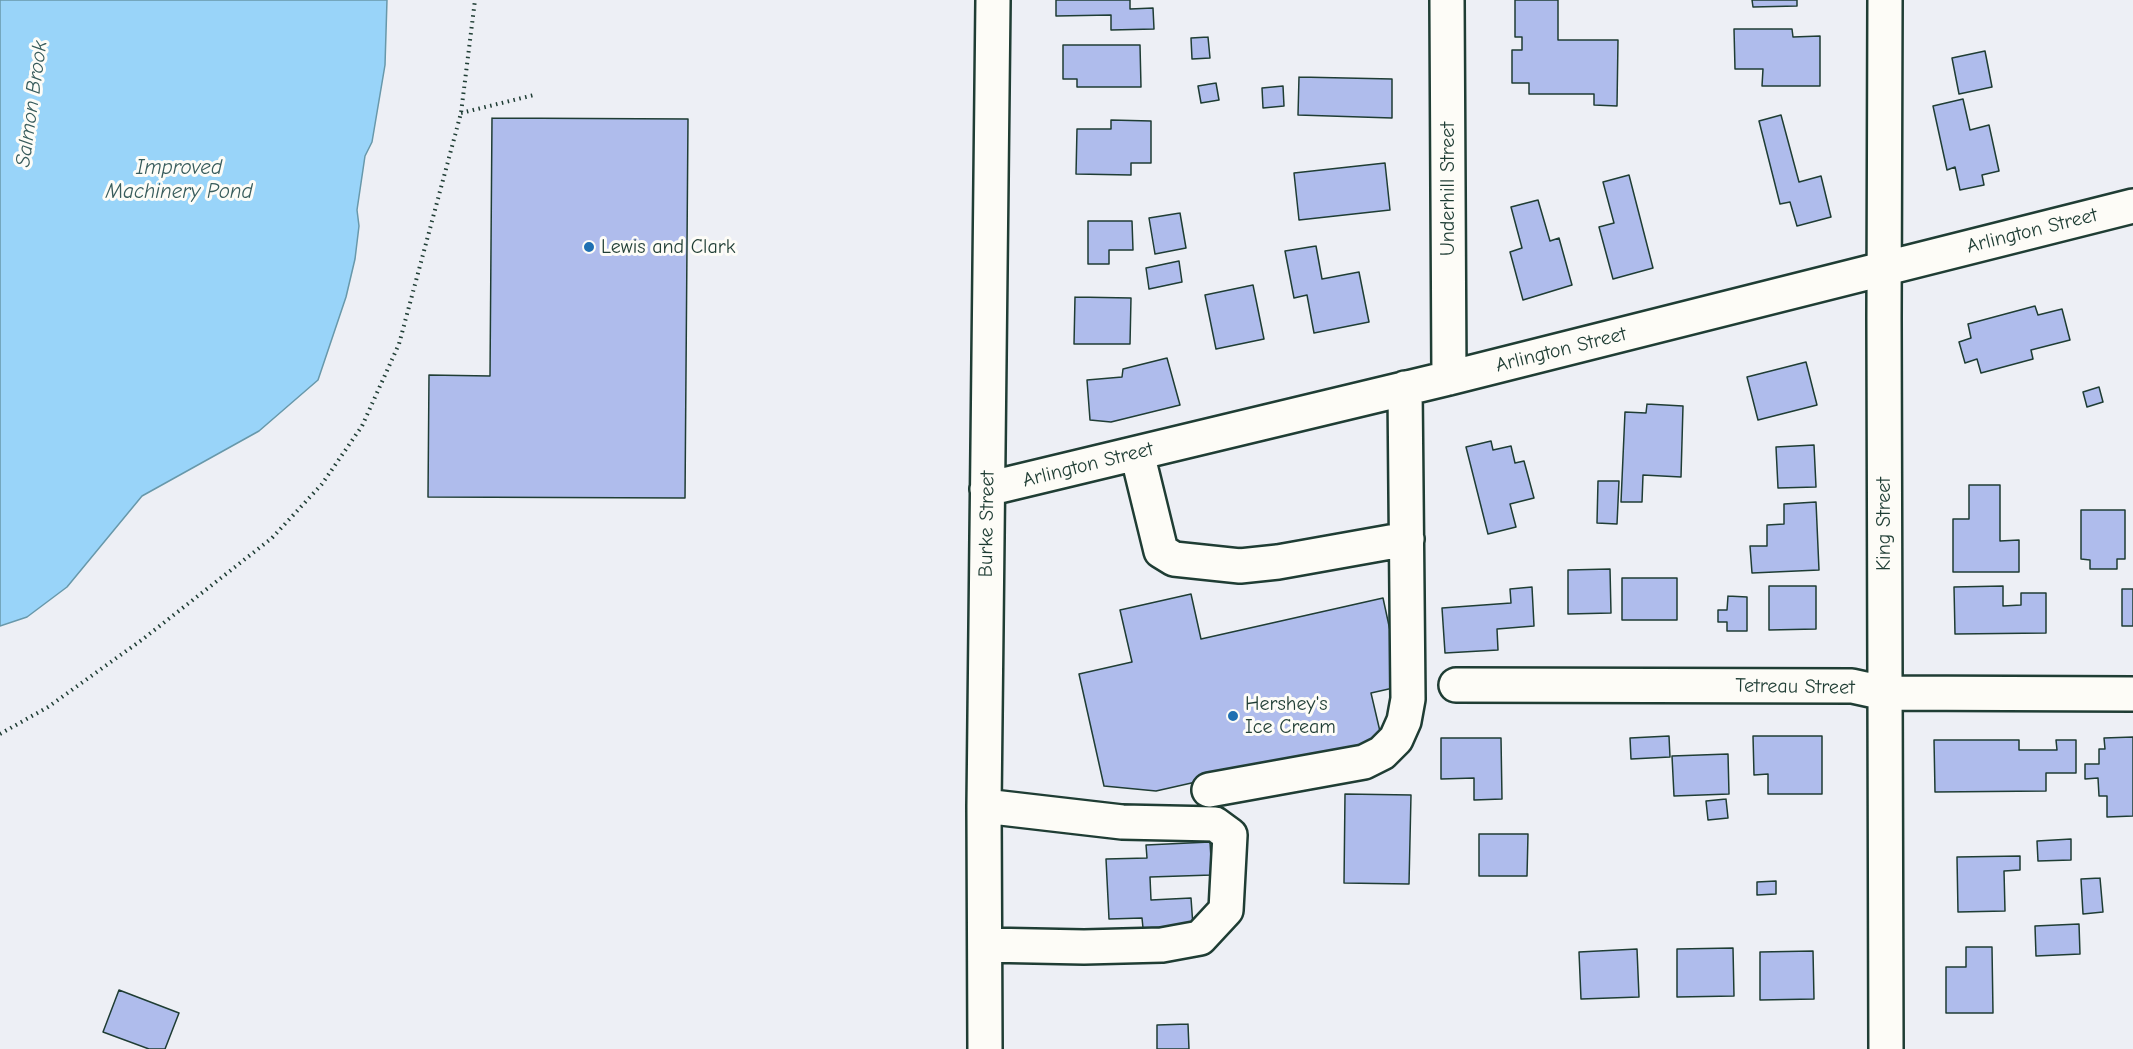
<!DOCTYPE html>
<style>
body{margin:0}
canvas{display:block;background:#edeff5}
</style>
<canvas width="2133" height="1049"></canvas>
<script>
const ctx = document.querySelector('canvas').getContext('2d');
ctx.lineJoin = 'round';
function paint(path, color) {
  ctx.fillStyle = color;
  ctx.fill(path, 'evenodd');
}
function poly(rows) {
  const path = new Path2D();
  for (const r of rows) {
    path.moveTo(r[0], r[1]);
    for (let i = 2; i < r.length; i += 2) path.lineTo(r[i], r[i + 1]);
  }
  return path;
}
function trace(path, color, width, dash) {
  ctx.strokeStyle = color;
  ctx.lineWidth = width;
  ctx.lineCap = dash ? 'butt' : 'round';
  ctx.setLineDash(dash || []);
  ctx.stroke(path);
}
function drawText(font, color, halo, rows, align = 'center') {
  ctx.font = font + ' "Comic Neue",sans-serif';
  ctx.lineWidth = 6;
  ctx.setLineDash([]);
  ctx.textBaseline = 'middle';
  ctx.strokeStyle = halo;
  ctx.fillStyle = color;
  for (const [text, x, y, turn = 0] of rows) {
    ctx.save();
    ctx.translate(x, y);
    ctx.rotate((+turn || 0) * Math.PI / 180);
    ctx.textAlign = isNaN(turn) ? turn : align;
    if (halo) ctx.strokeText(text, 0, 0);
    ctx.fillText(text, 0, 0);
    ctx.restore();
  }
}
const water = poly([
 [0,0,387,0,385,65,372,142,365,156,357,210,359,226,355,259,346,297,318,380,259,431,142,496,67,587,27,617,0,626,0,0]
]);
paint(water, '#99d4f9');
trace(water, '#6898aa', 1.5);
const building = poly([
 [1056,0,1130,0,1130,9,1153,8,1154,29,1111,30,1111,15,1056,16,1056,0],
 [1515,0,1558,0,1558,40,1618,40,1617,106,1594,105,1594,94,1529,94,1529,83,1512,83,1512,50,1522,50,1522,37,1515,37,1515,0],
 [1752,0,1797,0,1797,6,1753,7,1752,0],
 [1734,29,1792,29,1793,37,1820,36,1820,86,1762,86,1763,69,1735,69,1734,29],
 [1208,37,1210,58,1192,59,1191,38,1208,37],
 [1063,45,1140,45,1141,87,1077,87,1077,79,1063,79,1063,45],
 [1985,51,1992,87,1959,94,1952,58,1985,51],
 [1299,77,1392,79,1392,118,1298,115,1299,77],
 [1216,83,1219,100,1201,103,1198,86,1216,83],
 [1283,86,1284,106,1263,108,1262,88,1283,86],
 [1963,99,1970,130,1989,125,1999,171,1982,175,1984,185,1960,190,1955,167,1947,170,1933,106,1963,99],
 [1781,115,1799,182,1821,176,1831,217,1797,226,1790,202,1780,204,1759,121,1781,115],
 [492,118,688,119,685,498,428,497,429,375,490,376,492,118],
 [1111,120,1151,121,1151,163,1131,163,1131,175,1076,174,1077,129,1111,129,1111,120],
 [1385,163,1390,210,1299,220,1294,173,1385,163],
 [1629,175,1653,268,1613,279,1599,227,1614,223,1603,182,1629,175],
 [1538,200,1550,241,1559,238,1572,285,1523,300,1510,252,1522,248,1511,207,1538,200],
 [1180,213,1186,248,1155,254,1149,218,1180,213],
 [1088,221,1132,221,1133,250,1109,250,1109,264,1088,264,1088,221],
 [1316,246,1322,279,1359,272,1369,322,1314,333,1307,295,1294,298,1285,251,1316,246],
 [1179,261,1182,282,1149,289,1146,268,1179,261],
 [1253,285,1264,339,1216,349,1205,295,1253,285],
 [1075,297,1131,298,1130,344,1074,344,1075,297],
 [2035,306,2038,315,2062,309,2070,340,2031,350,2033,359,1981,373,1977,359,1965,363,1959,342,1971,338,1968,324,2035,306],
 [1167,358,1180,405,1111,422,1090,420,1087,380,1122,377,1123,369,1167,358],
 [1806,362,1817,405,1758,420,1747,377,1806,362],
 [2099,387,2103,402,2087,407,2083,392,2099,387],
 [1647,404,1683,406,1681,477,1643,475,1642,502,1621,502,1625,412,1646,413,1647,404],
 [1491,441,1493,450,1511,446,1515,463,1524,461,1534,498,1510,504,1516,527,1488,534,1466,447,1491,441],
 [1814,445,1816,487,1778,488,1776,447,1814,445],
 [1598,481,1619,481,1617,524,1597,523,1598,481],
 [1969,485,2000,485,2000,541,2019,540,2019,572,1953,572,1953,519,1969,519,1969,485],
 [1816,502,1819,570,1752,573,1750,546,1767,546,1767,525,1784,524,1784,504,1816,502],
 [2081,510,2125,510,2125,559,2117,559,2117,569,2090,569,2090,560,2081,559,2081,510],
 [1610,569,1611,613,1568,614,1568,570,1610,569],
 [1622,578,1677,578,1677,620,1622,620,1622,578],
 [1769,586,1816,586,1816,629,1769,630,1769,586],
 [2003,586,2003,606,2021,605,2021,593,2046,593,2046,633,1955,634,1954,587,2003,586],
 [1532,587,1534,626,1497,629,1498,650,1445,653,1442,608,1511,603,1510,589,1532,587],
 [2122,589,2133,589,2133,626,2122,626,2122,589],
 [1191,594,1201,639,1383,598,1402,686,1371,693,1382,740,1156,791,1104,786,1079,674,1132,662,1120,610,1191,594],
 [1728,596,1747,597,1747,631,1727,631,1727,622,1718,622,1718,610,1727,610,1728,596],
 [1669,736,1670,757,1631,759,1630,738,1669,736],
 [1753,736,1822,736,1822,794,1768,794,1768,774,1754,775,1753,736],
 [2133,737,2133,816,2107,817,2107,796,2099,796,2098,778,2085,779,2085,764,2099,764,2099,749,2105,749,2104,738,2133,737],
 [1441,738,1501,738,1502,799,1474,800,1474,778,1441,779,1441,738],
 [1934,740,2019,740,2019,750,2057,750,2056,740,2076,740,2076,773,2046,773,2046,791,1935,792,1934,740],
 [1728,754,1729,794,1674,796,1672,756,1728,754],
 [1345,794,1411,795,1409,884,1344,883,1345,794],
 [1726,799,1728,818,1708,820,1706,801,1726,799],
 [1479,834,1528,834,1527,876,1479,876,1479,834],
 [2071,839,2071,860,2038,861,2037,841,2071,839],
 [1210,842,1212,875,1150,877,1151,900,1191,898,1193,926,1143,928,1142,918,1109,919,1106,859,1147,858,1146,845,1210,842],
 [2020,856,2020,870,2004,871,2005,911,1958,912,1957,857,2020,856],
 [2100,878,2103,912,2083,914,2081,879,2100,878],
 [1776,881,1776,894,1757,895,1757,882,1776,881],
 [2079,924,2080,954,2036,956,2035,926,2079,924],
 [1966,947,1992,947,1993,1013,1946,1013,1946,967,1966,967,1966,947],
 [1733,948,1734,996,1677,997,1677,949,1733,948],
 [1637,949,1639,997,1581,999,1579,952,1637,949],
 [1813,951,1814,999,1760,1000,1760,952,1813,951],
 [119,990,179,1013,165,1049,149,1049,103,1032,119,990],
 [1188,1024,1189,1049,1157,1049,1157,1025,1188,1024]
]);
paint(building, '#afbcec');
trace(building, '#1f3d34', 1.5);
const minor = poly([
 [1447,0,1449,378],
 [1885,0,1884,318,1886,1049],
 [1137,453,1161,551,1174,559,1240,566,1278,562,1407,539],
 [987,489,1449,378,2133,206],
 [1456,685,1852,686,1884,693,2133,694],
 [1209,790,1364,762,1382,753,1396,739,1404,721,1408,699,1405,388],
 [984,806,1122,822,1215,824,1230,835,1226,910,1200,938,1162,945,1084,947,985,945],
 [985,1049,984,806,993,0]
]);
trace(minor, '#1f3d34', 38);
trace(poly([
 [461,113,534,95],
 [0,734,48,707,143,639,272,538,322,484,362,426,399,344,461,113,475,0]
]), '#1f3d34', 4, [1.5, 4.5]);
trace(minor, '#fdfcf7', 33);
for (const [x, y, r, color] of [
 [589,247,6,"#1f6fb2"],
 [1233,716,6,"#1f6fb2"]
]) {
  const dot = new Path2D();
  dot.arc(x, y, r, 0, 2 * Math.PI);
  ctx.fillStyle = color;
  ctx.fill(dot);
  trace(dot, '#fdfcf7', 2);
}
drawText('20px', '#1f3d34', '#fdfcf7', [
 ["Underhill Street",1448,189,-90],
 ["Arlington Street",2032,231,-14],
 ["Arlington Street",1561,350,-14],
 ["Arlington Street",1088,465,-14],
 ["Burke Street",987,524,-89],
 ["King Street",1884,524,-90],
 ["Tetreau Street",1795,687,1]
]);
drawText('20px', '#1f3d34', '#fdfcf7', [
 ["Lewis and Clark",601,247],
 ["Hershey's",1245,704],
 ["Ice Cream",1245,727]
], 'left');
drawText('italic 21px', '#375b5b', '#fdfcf7', [
 ["Salmon Brook",32,104,-82],
 ["Improved",179,168],
 ["Machinery Pond",179,192]
]);
</script>
